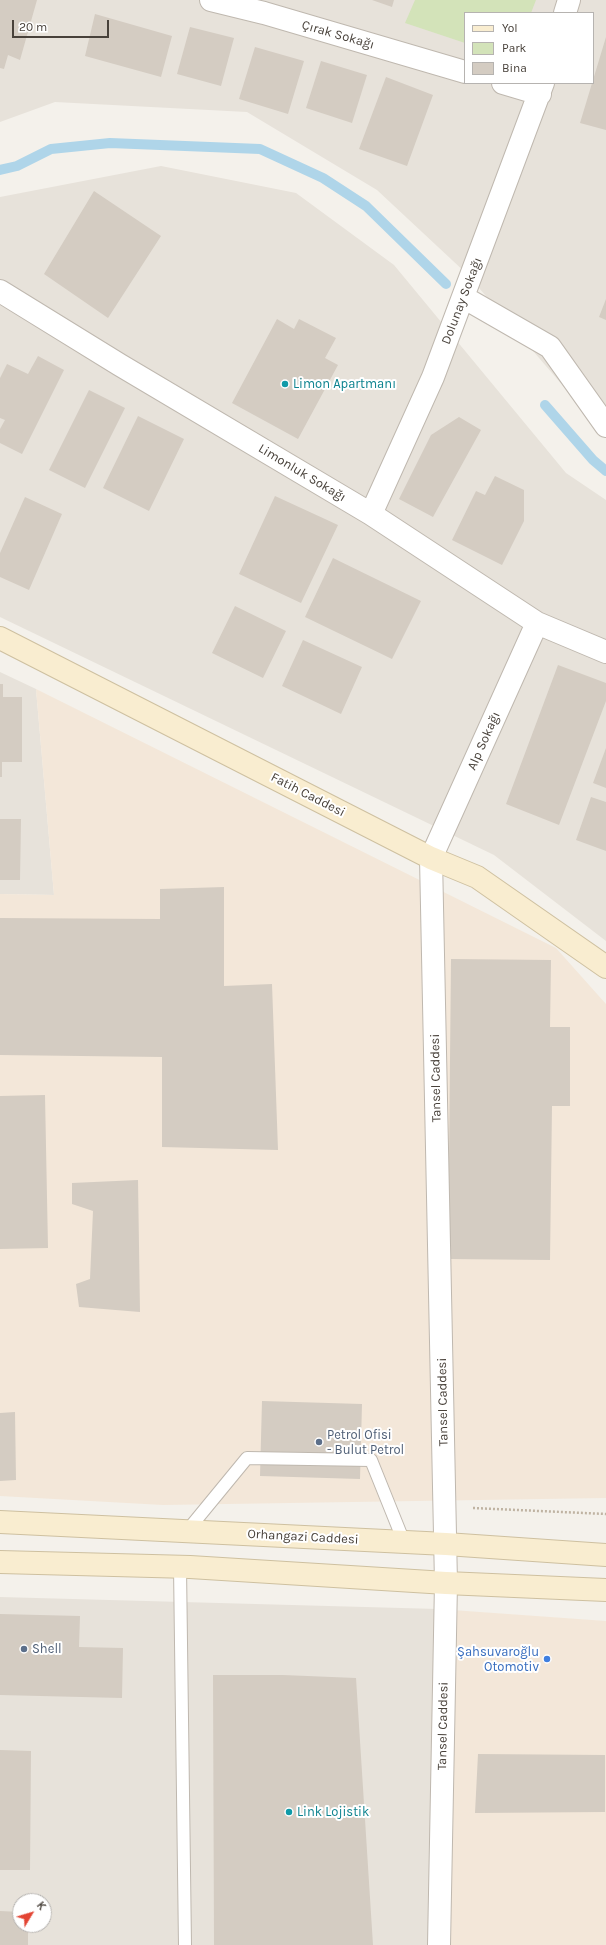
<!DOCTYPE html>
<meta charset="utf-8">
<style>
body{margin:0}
#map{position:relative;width:606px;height:1945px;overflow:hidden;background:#f4f1eb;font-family:Karla,sans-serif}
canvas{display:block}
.legend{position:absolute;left:464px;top:12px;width:130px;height:72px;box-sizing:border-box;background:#fff;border:1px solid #b6b3b0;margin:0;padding:5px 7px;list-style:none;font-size:12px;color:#48413a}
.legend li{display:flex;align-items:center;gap:8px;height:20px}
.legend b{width:20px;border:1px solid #b6b3b0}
.north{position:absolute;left:12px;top:1893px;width:40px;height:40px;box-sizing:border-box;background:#fff;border:1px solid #b6b3b0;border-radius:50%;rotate:52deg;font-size:11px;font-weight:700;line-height:16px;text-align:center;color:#48413a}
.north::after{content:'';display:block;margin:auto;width:14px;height:18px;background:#e34534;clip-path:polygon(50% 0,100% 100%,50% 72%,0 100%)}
.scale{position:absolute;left:12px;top:20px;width:97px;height:18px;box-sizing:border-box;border:2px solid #48413a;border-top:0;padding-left:5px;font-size:12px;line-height:14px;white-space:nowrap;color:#48413a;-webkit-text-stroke:3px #fff;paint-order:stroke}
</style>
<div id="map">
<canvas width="606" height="1945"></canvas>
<ul class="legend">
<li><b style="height:5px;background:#f9edd0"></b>Yol</li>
<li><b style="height:11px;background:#d3e3b9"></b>Park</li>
<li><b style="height:11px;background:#d4ccc2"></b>Bina</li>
</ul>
<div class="north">K</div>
<div class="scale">20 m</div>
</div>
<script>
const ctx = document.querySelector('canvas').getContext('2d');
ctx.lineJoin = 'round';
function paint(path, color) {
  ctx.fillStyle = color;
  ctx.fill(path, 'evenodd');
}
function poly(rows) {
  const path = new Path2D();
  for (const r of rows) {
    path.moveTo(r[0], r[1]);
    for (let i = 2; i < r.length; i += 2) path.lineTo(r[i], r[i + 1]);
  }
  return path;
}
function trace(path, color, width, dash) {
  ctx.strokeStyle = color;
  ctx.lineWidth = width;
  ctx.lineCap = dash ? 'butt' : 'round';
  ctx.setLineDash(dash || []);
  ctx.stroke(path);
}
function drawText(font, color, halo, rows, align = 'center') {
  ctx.font = font + ' Karla,sans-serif';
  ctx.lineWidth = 4;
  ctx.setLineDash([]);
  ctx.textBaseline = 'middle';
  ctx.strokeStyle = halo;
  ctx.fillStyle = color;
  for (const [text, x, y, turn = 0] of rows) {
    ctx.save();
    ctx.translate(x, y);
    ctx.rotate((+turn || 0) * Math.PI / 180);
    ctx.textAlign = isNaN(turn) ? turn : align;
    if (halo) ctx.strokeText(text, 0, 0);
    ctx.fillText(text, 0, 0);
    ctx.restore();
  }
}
paint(poly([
 [0,0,606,0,606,436,467,274,377,190,247,112,55,102,0,122],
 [465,13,593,13,593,83,465,83],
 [161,166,296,193,394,265,566,473,606,500,606,941,494,855,0,617,0,197],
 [0,672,36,689,54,895,0,894],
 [0,1597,438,1609,435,1945,0,1945],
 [20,1901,44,1901,44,1925,20,1925]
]), '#e7e2da');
paint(poly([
 [36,689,556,948,606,1004,606,1498,163,1505,0,1496,0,894,54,895],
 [438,1609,606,1621,606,1945,437,1945]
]), '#f3e7d9');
paint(poly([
 [415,0,536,0,531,13,465,13,465,43,405,23]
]), '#d3e3b9');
trace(poly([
 [0,170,17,166,51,149,110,143,260,149,323,178,366,206,446,284],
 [545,405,593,460,606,471]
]), '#afd5e9', 10);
paint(poly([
 [0,0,37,0,20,60,8,55,4,69,0,68],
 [372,0,394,0,392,7],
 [95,14,172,36,161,77,85,56],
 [190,27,234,38,221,86,177,74],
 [606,37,606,130,580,123],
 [255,47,304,61,288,114,239,99],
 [321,61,367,75,352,123,306,108],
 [386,77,433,95,407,166,359,149],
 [94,191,161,236,108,318,44,274],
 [606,299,606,320,599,317],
 [277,319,294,329,299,319,336,338,325,358,338,365,298,439,232,403],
 [38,356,64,370,22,454,0,443,0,429,5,420,0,418,0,378,7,364,28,374],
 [89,390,125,408,85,488,49,470],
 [138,416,184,439,149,511,103,488],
 [459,417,481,430,433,517,399,499,431,435],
 [495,476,524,490,524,521,502,565,452,540,476,491,485,495],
 [275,496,338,525,301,603,239,574],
 [25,497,62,514,29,590,0,577,0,553],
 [333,558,421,601,392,659,305,617],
 [235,606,286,631,263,678,212,653],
 [303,640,362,667,341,714,282,686],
 [558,665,606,683,606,701,559,825,506,804],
 [0,684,3,684,3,697,22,697,22,762,2,762,2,777,0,777],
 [606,748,606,788,593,783],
 [591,797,606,802,606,851,576,840],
 [0,819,21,819,20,880,0,880],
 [224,887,224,986,272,984,278,1150,162,1147,162,1057,0,1055,0,918,160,919,160,889],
 [451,959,551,960,550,1027,570,1027,570,1106,552,1106,550,1260,448,1259],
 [45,1095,48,1248,0,1249,0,1096],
 [138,1180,140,1312,79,1307,76,1284,90,1279,93,1211,72,1204,72,1183],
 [262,1401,362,1404,360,1479,260,1476],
 [15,1412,16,1480,0,1481,0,1413],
 [0,1614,80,1616,79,1647,123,1648,122,1698,0,1695],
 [213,1675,283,1675,356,1678,373,1945,214,1945],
 [0,1750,31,1751,30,1870,0,1870],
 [478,1754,605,1755,605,1812,475,1813],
 [0,1911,20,1912,20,1925,28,1925,28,1945,0,1945]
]), '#d4ccc2');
const service = poly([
 [187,1531,247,1458,371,1460,404,1542],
 [180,1567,185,1945]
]);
const minor = poly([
 [211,0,264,13,465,72],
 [565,13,569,0],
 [503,83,540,94],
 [0,291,120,365,371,514,537,623,606,652],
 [463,297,550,347,606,426],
 [371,514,433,377,543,83],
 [439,1945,446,1583,431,858,537,623]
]);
const secondary = poly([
 [0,638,431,858,477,877,606,967],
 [0,1522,446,1544,606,1555],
 [0,1562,190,1567,446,1583,606,1590]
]);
trace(service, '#bfb8af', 14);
trace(minor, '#bfb8af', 24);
trace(secondary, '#cec0a0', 24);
trace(poly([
 [473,1508,606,1514]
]), '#bfb3a2', 2.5, [2, 2]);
trace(service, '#fff', 12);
trace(minor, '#fff', 22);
trace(secondary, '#f9edd0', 22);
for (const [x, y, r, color] of [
 [285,384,4,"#0f9aa8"],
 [319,1442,4,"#5c6f8a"],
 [24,1649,4,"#5c6f8a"],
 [547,1659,4,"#3f7fe0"],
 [289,1812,4,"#0f9aa8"]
]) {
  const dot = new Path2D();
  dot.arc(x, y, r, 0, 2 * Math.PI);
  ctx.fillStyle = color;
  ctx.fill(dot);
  trace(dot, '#fff', 1.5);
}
drawText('13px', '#48413a', '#fff', [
 ["Çırak Sokağı",338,35,16],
 ["Dolunay Sokağı",462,301,-69],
 ["Limonluk Sokağı",302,473,31],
 ["Alp Sokağı",484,741,-66],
 ["Fatih Caddesi",308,795,27],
 ["Tansel Caddesi",436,1078,-91],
 ["Tansel Caddesi",443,1402,-91],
 ["Orhangazi Caddesi",303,1537,3],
 ["Tansel Caddesi",443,1726,-89]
]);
drawText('13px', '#0d838f', '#fff', [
 ["Limon Apartmanı",293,384],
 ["Link Lojistik",297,1812]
], 'left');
drawText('13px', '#4e5e75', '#fff', [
 ["Petrol Ofisi",327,1435],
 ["- Bulut Petrol",327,1450],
 ["Shell",32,1649]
], 'left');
drawText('13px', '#366cbe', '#fff', [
 ["Şahsuvaroğlu",539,1652],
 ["Otomotiv",539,1667]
], 'right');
</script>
